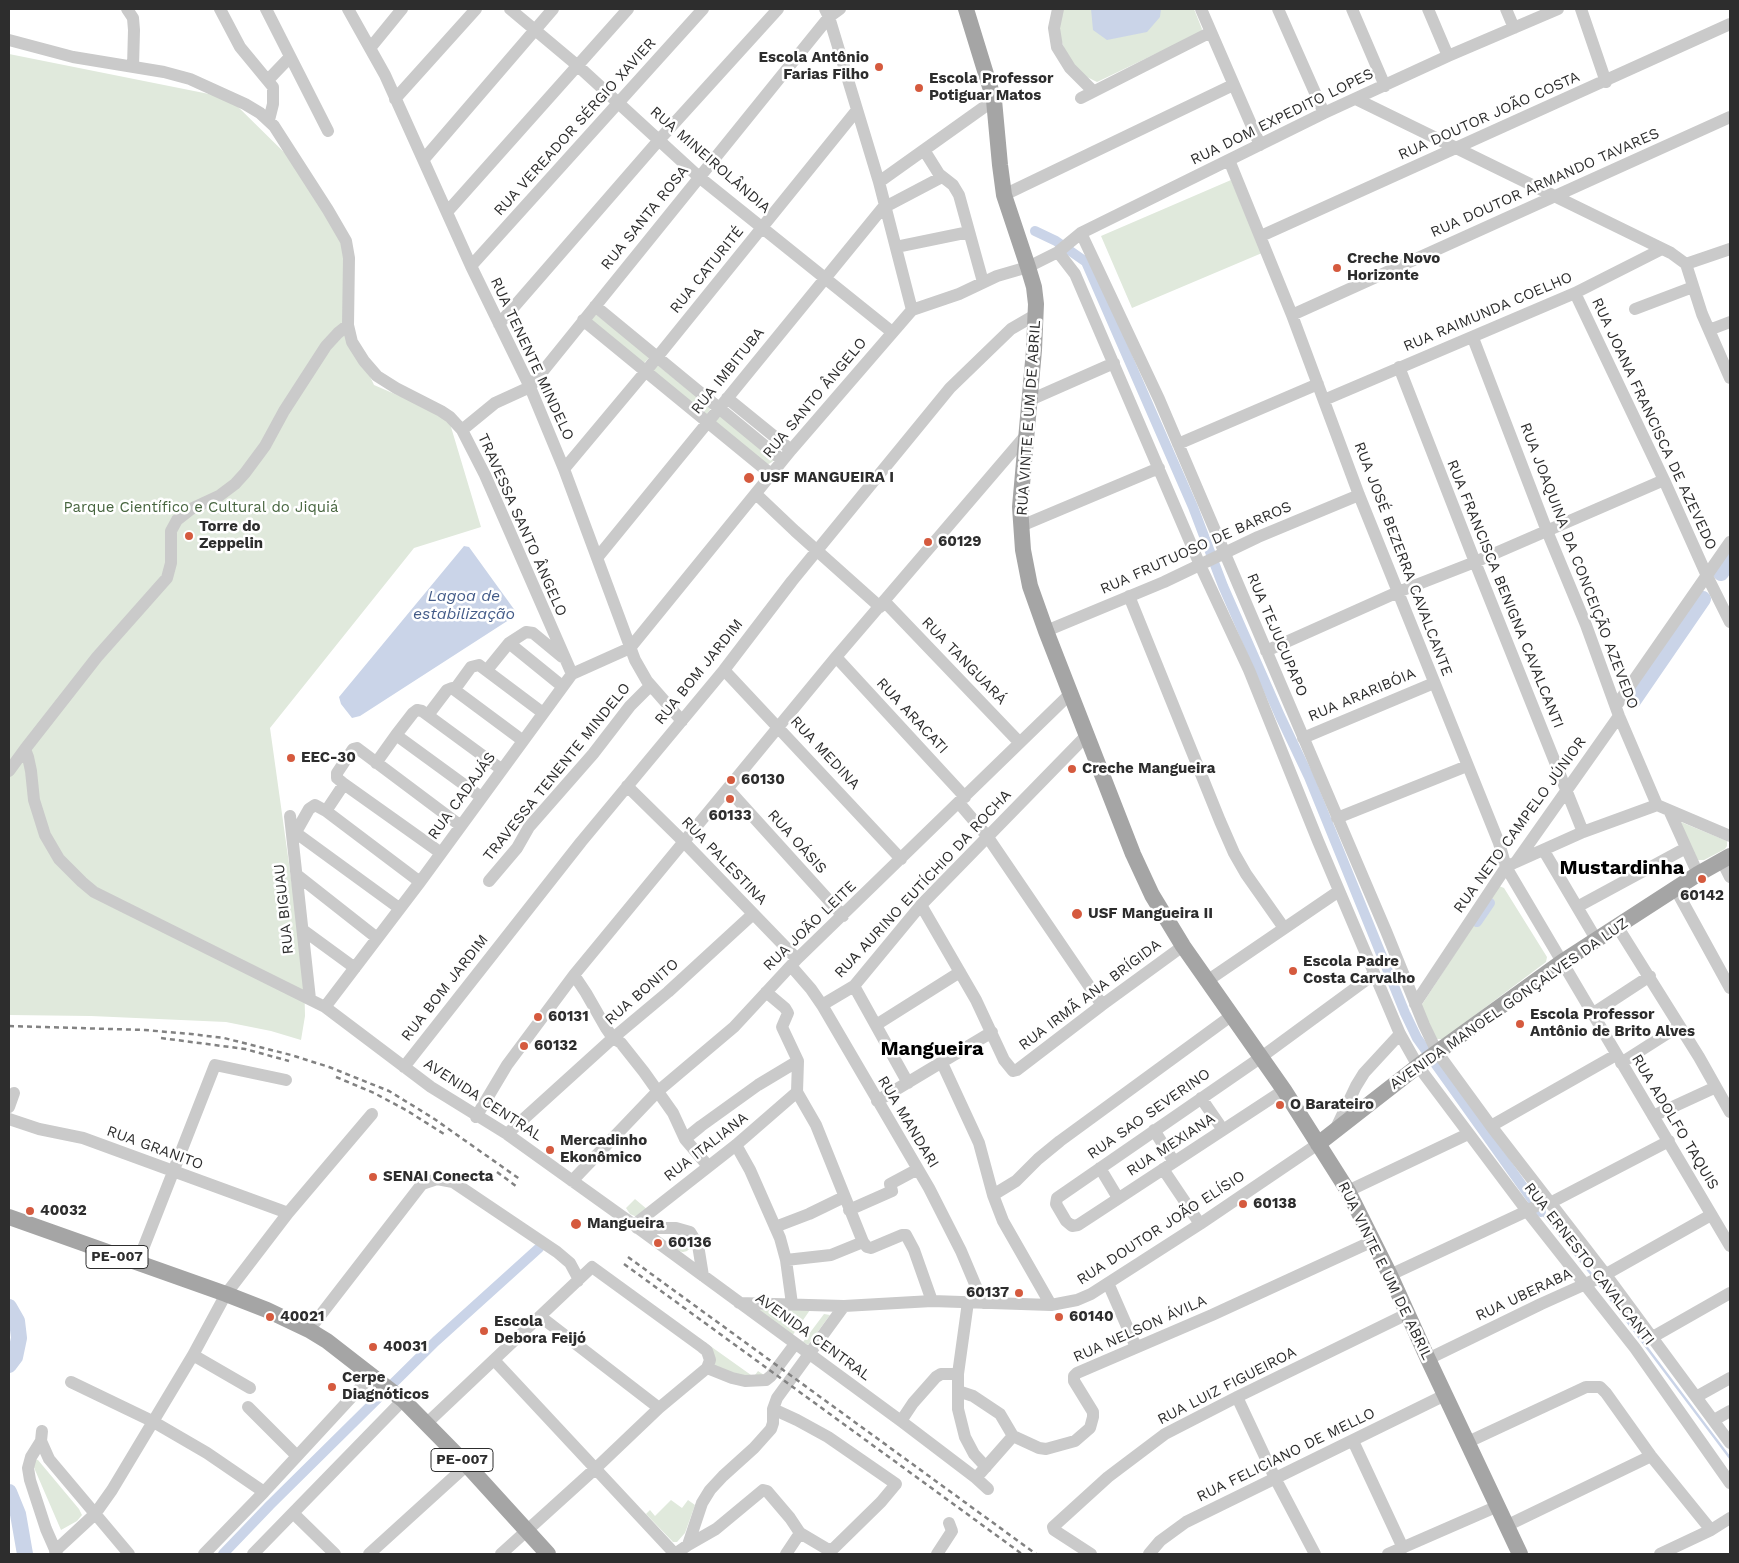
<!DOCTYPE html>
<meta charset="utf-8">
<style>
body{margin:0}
#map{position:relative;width:1739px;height:1563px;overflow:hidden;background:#fff;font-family:"Work Sans",sans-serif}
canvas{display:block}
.frame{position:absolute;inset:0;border:10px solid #2d2d2d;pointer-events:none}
</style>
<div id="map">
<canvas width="1739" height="1563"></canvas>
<div class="frame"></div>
</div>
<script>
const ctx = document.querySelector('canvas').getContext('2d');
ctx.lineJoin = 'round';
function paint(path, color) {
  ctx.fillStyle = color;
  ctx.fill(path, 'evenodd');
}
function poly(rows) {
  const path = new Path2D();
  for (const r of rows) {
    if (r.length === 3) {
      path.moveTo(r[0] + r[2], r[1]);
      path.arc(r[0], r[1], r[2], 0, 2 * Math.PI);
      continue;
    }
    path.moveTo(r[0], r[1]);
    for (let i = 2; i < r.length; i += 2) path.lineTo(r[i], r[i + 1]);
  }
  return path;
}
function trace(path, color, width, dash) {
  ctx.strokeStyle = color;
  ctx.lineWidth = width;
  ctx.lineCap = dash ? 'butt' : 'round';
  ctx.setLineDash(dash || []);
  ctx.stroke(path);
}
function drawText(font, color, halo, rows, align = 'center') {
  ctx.font = font + ' "Work Sans",sans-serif';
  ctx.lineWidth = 5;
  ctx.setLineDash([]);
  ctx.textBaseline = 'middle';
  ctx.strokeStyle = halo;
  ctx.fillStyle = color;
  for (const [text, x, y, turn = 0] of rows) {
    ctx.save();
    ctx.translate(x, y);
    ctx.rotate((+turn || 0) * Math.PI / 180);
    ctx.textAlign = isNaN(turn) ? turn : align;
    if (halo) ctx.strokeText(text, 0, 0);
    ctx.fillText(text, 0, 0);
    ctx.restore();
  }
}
paint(poly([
 [1060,9,1194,9,1202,29,1201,32,1097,82,1083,75,1069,63,1057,27],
 [9,54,229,98,299,167,351,251,350,333,374,385,448,417,481,527,414,548,270,728,304,971,305,1016,301,1040,271,1031,226,1022,91,1016,9,1015],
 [1231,180,1262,253,1132,308,1101,236],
 [594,313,649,356,648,359,644,363,590,322],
 [656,364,711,408,707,414,653,373],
 [719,415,774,460,772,462,767,465,715,423],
 [1681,822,1727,841,1727,846,1725,849,1704,860,1697,860,1680,824],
 [1499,886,1504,888,1547,957,1546,962,1443,1039,1436,1039,1421,1006],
 [635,1199,648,1210,637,1217,630,1214,626,1208],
 [683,1243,9],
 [752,1310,810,1310,792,1336],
 [824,1314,830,1315,808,1345,803,1342],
 [699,1338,751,1375,755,1375,758,1371,767,1377,763,1381,718,1371],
 [35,1459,38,1460,79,1509,82,1515,77,1521,61,1530,32,1463],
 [671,1500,682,1508,688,1500,695,1505,685,1533,677,1542,673,1542,646,1514,650,1510,655,1516]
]), '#e0e9dc');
paint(poly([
 [1091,9,1161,9,1160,17,1147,32,1107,40,1093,30],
 [464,546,469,547,516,612,515,616,360,716,352,718,341,704,339,697]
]), '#cad4e8');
trace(poly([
 [1541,1212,1592,1275],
 [1599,1284,1730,1458]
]), '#cad4e8', 2.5);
trace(poly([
 [1035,231,1056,241,1086,262,1193,507,1223,586,1280,716,1309,777,1405,1013,1417,1038,1541,1212],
 [1477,922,1490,903],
 [223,1554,270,1505,436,1341,539,1248]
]), '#cad4e8', 10);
trace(poly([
 [1721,573,1730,559],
 [1633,701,1703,599],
 [9,1307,17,1321,19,1338,15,1357,9,1365],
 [9,1492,18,1514,25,1554]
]), '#cad4e8', 16);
trace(poly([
 [127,9,133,18,134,30,133,67],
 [220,9,240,47,273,87,273,104,269,120],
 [266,9,328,131],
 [348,9,385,75,471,266,530,387,564,469,635,660,647,681,682,721],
 [510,9,578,66,699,177,892,332],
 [825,9,829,17,879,182,912,310],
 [1058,9,1054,28,1057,47,1070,68,1093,91],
 [1201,9,1260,145],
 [1278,9,1324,113],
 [1352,9,1385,86],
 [1428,9,1448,56],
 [1506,9,1514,28],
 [1581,9,1606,82],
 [9,40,73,57,164,72,190,79,245,104,260,113,274,126,328,210,346,241,349,258,348,325,352,342,364,361,377,376,396,388,441,411,450,417,462,430,485,475,572,674],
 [371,47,402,9],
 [268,80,290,57],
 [1081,98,1211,32],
 [395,99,476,9],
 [1356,99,1671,253,1686,264],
 [924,150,939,174,953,185,959,195,983,282],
 [424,159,553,9],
 [1229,160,1292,315,1359,495,1499,843,1506,867,1730,1246],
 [879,182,994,100],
 [1004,195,1233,85],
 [885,207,942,177],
 [447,212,628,9],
 [1081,233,1159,399,1386,931,1424,1025,1437,1052,1491,1126,1606,1275,1730,1443],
 [1261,236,1730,24],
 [896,247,969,232],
 [1058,252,1075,274,1200,565,1249,670,1318,841,1400,1034,1418,1066,1527,1211,1635,1348,1730,1483],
 [1686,264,1702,314,1730,378],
 [1686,264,1730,249],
 [471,266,703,9],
 [1575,293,1664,480,1707,576,1730,622],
 [595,306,782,460],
 [1635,309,1693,287],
 [1292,315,1730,117],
 [583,320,772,475],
 [499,324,659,140,778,9],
 [1709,330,1730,322],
 [1473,338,1547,531,1586,625,1619,716,1657,805],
 [1399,367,1475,562,1583,832],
 [727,398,791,450],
 [1030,400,1114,363],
 [1324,400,1575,293,1662,249],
 [462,430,495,403,530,387,829,17,840,9],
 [1178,444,1318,384],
 [564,469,646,371,857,110],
 [756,494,795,531,880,607],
 [1021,526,1159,468],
 [597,558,885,205],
 [1129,596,1220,821,1234,853,1246,874,1284,928],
 [885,602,1019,742],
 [1046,631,1164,582,1258,537,1359,495],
 [509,643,562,686],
 [1266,651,1398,592,1475,562,1664,480],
 [836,657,965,797],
 [487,670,509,643,526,632,533,633,562,657],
 [724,670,901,859],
 [455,689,471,667,479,665,543,713],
 [1616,706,1730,542],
 [428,715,447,690,452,688,522,740],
 [396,735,413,713,417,710,422,711,501,769],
 [1303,738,1434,683],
 [25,749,28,757,31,771,34,800,45,835,59,859,82,882,94,892,325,1007,431,1087,507,1134,634,1225,901,1421,976,1478,988,1489],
 [376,763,396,735,481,797],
 [9,771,25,749,97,657,167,578,171,563,171,531,177,520,191,509,219,496,235,484,245,473,265,446,284,411,326,346,338,333,348,325],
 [344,784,337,778,337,773,353,749,357,748,461,826],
 [627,786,683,841,797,959],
 [728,789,843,916],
 [959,803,987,836,1102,1005],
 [1657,805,1730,836],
 [1669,810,1698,874],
 [326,811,344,784,441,853],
 [290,816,310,999],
 [1337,818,1467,766],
 [292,830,399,908],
 [296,832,309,809,315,805,326,811,420,882],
 [1544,851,1596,939],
 [1722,861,1730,877],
 [1516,862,1583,832,1657,805],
 [297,875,377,938],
 [489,881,517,848,529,827,593,754,630,706,650,686],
 [1675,888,1730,988],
 [921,905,976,1000,1004,1060,1013,1071,1017,1070,1102,1005,1183,946],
 [1577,907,1686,848],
 [1617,926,1699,1057,1730,1112],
 [303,930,355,968],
 [791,966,811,989,822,1005,929,1188,961,1251,983,1303],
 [574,975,586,993,606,1028,613,1038,621,1043,644,1072,673,1113,685,1139,708,1166],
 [1207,981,1339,891],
 [854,986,908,1083],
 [766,992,785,1008,788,1013,782,1027,798,1061,797,1092,816,1125,863,1242,867,1247,871,1248,902,1235,906,1235,914,1250,932,1301],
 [1415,1004,1506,867,1516,862,1619,716],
 [822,1005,854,986,921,905,1086,736],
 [325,1007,420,882,572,674,630,648,791,450,912,310,959,294,997,276,1028,267,1058,252,1081,233,1324,113,1448,56,1558,9],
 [1592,1014,1650,976],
 [876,1025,960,972],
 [942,1063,979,1143,993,1195,1003,1221,1051,1305],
 [1621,1063,1679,1026],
 [404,1067,581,842,724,670,792,581,950,388,1011,329,1030,318,1037,317],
 [1284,1090,1078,1225,1072,1226,1066,1221,1056,1204,1057,1198,1260,1058,1373,975],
 [1201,1098,1223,1130],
 [877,1101,992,1032],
 [9,1107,14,1093],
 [1653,1116,1716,1087],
 [476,1117,507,1065,574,975,836,657,1027,434],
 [9,1119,39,1129,83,1138,288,1213],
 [1491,1126,1616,1055],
 [1336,1128,1356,1086,1364,1073,1400,1034],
 [1154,1130,1174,1162],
 [507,1134,613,1038,668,992,753,914],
 [685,1139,701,1126,758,1085,798,1061],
 [736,1145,750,1170,780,1238,786,1260,792,1304],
 [1100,1168,1118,1198],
 [1163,1169,1200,1224],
 [572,1181,657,1092,734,1027,797,959,1070,694],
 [1348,1191,1468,1134],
 [993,1195,1016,1181,1038,1159,1060,1141,1231,1016],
 [1550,1203,1669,1141],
 [849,1210,892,1191,890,1184,918,1169],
 [634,1225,736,1145,797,1092],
 [775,1227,809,1214,844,1197],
 [637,1228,676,1228,690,1232,698,1245,703,1276],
 [786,1260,831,1255,863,1242],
 [137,1264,215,1065,286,1080],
 [1390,1275,1527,1211,1547,1200],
 [1108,1283,1136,1347],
 [968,1302,958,1374,958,1409,965,1437,974,1454,986,1467],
 [739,1303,844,1306,932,1301,1051,1305,1077,1300,1091,1294,1200,1224,1318,1144],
 [541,1317,659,1408],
 [309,1330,422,1184,437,1179,453,1182,557,1252,570,1263,577,1276,578,1281],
 [1651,1338,1730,1293],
 [193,1355,250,1388],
 [1428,1359,1541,1304,1601,1277,1711,1215],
 [494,1360,675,1554,688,1545,716,1529,763,1490,767,1491,790,1518,800,1533],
 [71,1382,152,1421,207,1453,264,1492],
 [958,1391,973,1396,1000,1414,1013,1436],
 [1237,1397,1275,1478,1315,1554],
 [1696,1397,1730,1378],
 [248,1407,297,1456],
 [773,1409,797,1420,828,1437,896,1484,881,1502,833,1549,827,1549,800,1533],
 [1714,1420,1730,1411],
 [901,1421,913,1403,936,1377,941,1374,958,1374],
 [426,1424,592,1267,702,1347,707,1351,710,1360,707,1368],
 [42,1431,41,1441,49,1459,129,1554],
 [41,1441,31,1457,28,1468,30,1480,46,1529,57,1554],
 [1353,1441,1403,1548],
 [1468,1442,1586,1387,1600,1387,1606,1393,1651,1456,1711,1530],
 [976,1478,1013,1436,1039,1448,1046,1449,1075,1441,1090,1428,1093,1417,1093,1412,1074,1381,1074,1376,1077,1373,1212,1315,1373,1241],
 [293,1513,335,1554],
 [1506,1526,1651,1456],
 [688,1545,702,1503,710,1490,723,1476,754,1448,771,1429,773,1423,773,1409,777,1398,844,1306],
 [55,1551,95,1514,112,1490,193,1355,226,1294,288,1213,372,1114],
 [204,1554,264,1492,372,1375],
 [253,1554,403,1400],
 [369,1554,467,1465],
 [501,1554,596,1468,659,1408,707,1368,732,1378,745,1381,766,1380,771,1376,795,1344],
 [786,1554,800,1533],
 [937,1554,952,1531,949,1523],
 [1091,1554,1054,1530,1053,1527,1108,1477,1165,1434,1237,1397,1407,1314],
 [1149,1554,1160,1541,1186,1522,1445,1395],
 [1388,1554,1498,1506],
 [1660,1554,1711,1530,1730,1518]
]), '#cacaca', 12);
trace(poly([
 [966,9,994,100,1000,165,1004,195,1028,267,1034,287,1036,304,1034,350,1020,507,1023,550,1030,586,1046,631,1133,854,1152,895,1183,946,1284,1090,1348,1191,1390,1275,1428,1359,1520,1554],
 [1318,1144,1418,1066,1562,962,1698,874,1730,856],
 [9,1217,226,1294,267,1310,309,1330,327,1341,403,1400,467,1465,548,1554]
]), '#a5a5a5', 16);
trace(poly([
 [9,1026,145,1030,191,1034,224,1038,291,1055,329,1067,389,1091,433,1118,521,1180],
 [161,1038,245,1049,289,1061],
 [336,1077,374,1093,406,1110,444,1134],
 [497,1172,516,1186],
 [628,1257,1036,1554],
 [624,1264,1022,1554]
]), '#828282', 2.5, [5, 4]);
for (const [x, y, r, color] of [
 [879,67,5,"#d55a3e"],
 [919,88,5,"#d55a3e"],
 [1337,268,5,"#d55a3e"],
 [749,478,6,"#d55a3e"],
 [189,536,5,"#d55a3e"],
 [928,542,5,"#d55a3e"],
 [291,758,5,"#d55a3e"],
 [1072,769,5,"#d55a3e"],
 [731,780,5,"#d55a3e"],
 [730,799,5,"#d55a3e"],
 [1702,879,5,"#d55a3e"],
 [1077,914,6,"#d55a3e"],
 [1293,971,5,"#d55a3e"],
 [538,1017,5,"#d55a3e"],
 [1520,1024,5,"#d55a3e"],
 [524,1046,5,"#d55a3e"],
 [1280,1105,5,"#d55a3e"],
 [550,1150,5,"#d55a3e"],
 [373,1177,5,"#d55a3e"],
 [1243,1204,5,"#d55a3e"],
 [30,1211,5,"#d55a3e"],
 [576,1224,6,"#d55a3e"],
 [658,1243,5,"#d55a3e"],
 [1019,1293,5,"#d55a3e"],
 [270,1317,5,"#d55a3e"],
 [1059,1317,5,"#d55a3e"],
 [484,1331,5,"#d55a3e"],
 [373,1347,5,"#d55a3e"],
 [332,1387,5,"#d55a3e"]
]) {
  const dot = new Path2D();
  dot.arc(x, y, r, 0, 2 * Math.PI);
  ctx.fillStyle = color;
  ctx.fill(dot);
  trace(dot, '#fff', 2);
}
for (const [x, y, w] of [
 [117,1257,62],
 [462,1460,62]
]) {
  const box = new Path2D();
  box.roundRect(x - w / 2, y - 11.5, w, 23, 4);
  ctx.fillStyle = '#fff';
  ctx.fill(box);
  trace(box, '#2d2d2d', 1);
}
drawText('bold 14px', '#2d2d2d', null, [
 ["PE-007",117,1257],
 ["PE-007",462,1460]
]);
drawText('bold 15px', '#2d2d2d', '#fff', [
 ["Escola Antônio",869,58,"right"],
 ["Farias Filho",869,75,"right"],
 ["Escola Professor",929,79],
 ["Potiguar Matos",929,96],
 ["Creche Novo",1347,259],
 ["Horizonte",1347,276],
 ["USF MANGUEIRA I",760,478],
 ["Torre do",199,527],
 ["Zeppelin",199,544],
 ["60129",938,542],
 ["EEC-30",301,758],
 ["Creche Mangueira",1082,769],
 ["60130",741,780],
 ["60133",730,816,"center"],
 ["60142",1702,896,"center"],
 ["USF Mangueira II",1088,914],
 ["Escola Padre",1303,962],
 ["Costa Carvalho",1303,979],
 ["Escola Professor",1530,1015],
 ["Antônio de Brito Alves",1530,1032],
 ["60131",548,1017],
 ["60132",534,1046],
 ["O Barateiro",1290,1105],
 ["Mercadinho",560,1141],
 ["Ekonômico",560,1158],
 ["SENAI Conecta",383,1177],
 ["60138",1253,1204],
 ["40032",40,1211],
 ["Mangueira",587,1224],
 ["60136",668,1243],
 ["60137",1009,1293,"right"],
 ["40021",280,1317],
 ["60140",1069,1317],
 ["Escola",494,1322],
 ["Debora Feijó",494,1339],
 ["40031",383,1347],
 ["Cerpe",342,1378],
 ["Diagnóticos",342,1395]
], 'left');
drawText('15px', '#2d2d2d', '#fff', [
 ["RUA DOUTOR JOÃO COSTA",1489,116,-24],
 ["RUA DOM EXPEDITO LOPES",1282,117,-26],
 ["RUA VEREADOR SÉRGIO XAVIER",575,127,-48],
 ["RUA MINEIROLÂNDIA",710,160,41],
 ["RUA DOUTOR ARMANDO TAVARES",1545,183,-24],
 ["RUA SANTA ROSA",645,218,-51],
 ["RUA CATURITÉ",707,270,-51],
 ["RUA RAIMUNDA COELHO",1488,312,-23],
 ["RUA TENENTE MINDELO",532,359,65],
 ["RUA IMBITUBA",728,371,-51],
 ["RUA SANTO ÂNGELO",815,398,-50],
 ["RUA VINTE E UM DE ABRIL",1029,418,-86],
 ["RUA JOANA FRANCISCA DE AZEVEDO",1654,424,65],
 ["TRAVESSA SANTO ÂNGELO",522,525,66],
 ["RUA FRUTUOSO DE BARROS",1196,548,-24],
 ["RUA JOSÉ BEZERRA CAVALCANTE",1403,559,69],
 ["RUA JOAQUINA DA CONCEIÇÃO AZEVEDO",1579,566,69],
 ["RUA FRANCISCA BENIGNA CAVALCANTI",1505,594,68],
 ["RUA TEJUCUPAPO",1277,635,67],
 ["RUA TANGUARÁ",964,661,46],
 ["RUA BOM JARDIM",699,672,-51],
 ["RUA ARARIBÓIA",1362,695,-23],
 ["RUA ARACATI",912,716,47],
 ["RUA MEDINA",825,753,47],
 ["TRAVESSA TENENTE MINDELO",557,772,-51],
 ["RUA CADAJÁS",462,796,-54],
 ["RUA NETO CAMPELO JÚNIOR",1520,825,-54],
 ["RUA OÁSIS",797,842,48],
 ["RUA PALESTINA",724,861,46],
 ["RUA AURINO EUTÍCHIO DA ROCHA",923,884,-47],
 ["RUA BIGUAU",284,909,-96],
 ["RUA JOÃO LEITE",810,926,-44],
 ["RUA BOM JARDIM",445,988,-52],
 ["RUA BONITO",642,992,-41],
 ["RUA IRMÃ ANA BRÍGIDA",1090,995,-37],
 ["AVENIDA MANOEL GONÇALVES DA LUZ",1509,1004,-35],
 ["AVENIDA CENTRAL",483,1100,33],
 ["RUA SAO SEVERINO",1149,1114,-35],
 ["RUA MANDARI",908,1122,59],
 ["RUA ADOLFO TAQUIS",1675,1122,59],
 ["RUA MEXIANA",1171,1145,-33],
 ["RUA ITALIANA",706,1147,-38],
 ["RUA GRANITO",155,1148,20],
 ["RUA DOUTOR JOÃO ELÍSIO",1161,1228,-33],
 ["RUA ERNESTO CAVALCANTI",1589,1264,52],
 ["RUA VINTE E UM DE ABRIL",1385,1271,64],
 ["RUA UBERABA",1524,1295,-25],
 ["RUA NELSON ÁVILA",1140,1329,-24],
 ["AVENIDA CENTRAL",813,1337,36],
 ["RUA LUIZ FIGUEIROA",1227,1386,-27],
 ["RUA FELICIANO DE MELLO",1286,1455,-26]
]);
drawText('15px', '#47653f', '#fff', [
 ["Parque Científico e Cultural do Jiquiá",201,508]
]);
drawText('italic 16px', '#435b88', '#fff', [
 ["Lagoa de",464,596],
 ["estabilização",464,614]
]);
drawText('bold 20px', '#000', '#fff', [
 ["Mustardinha",1622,868],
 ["Mangueira",932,1049]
]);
</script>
